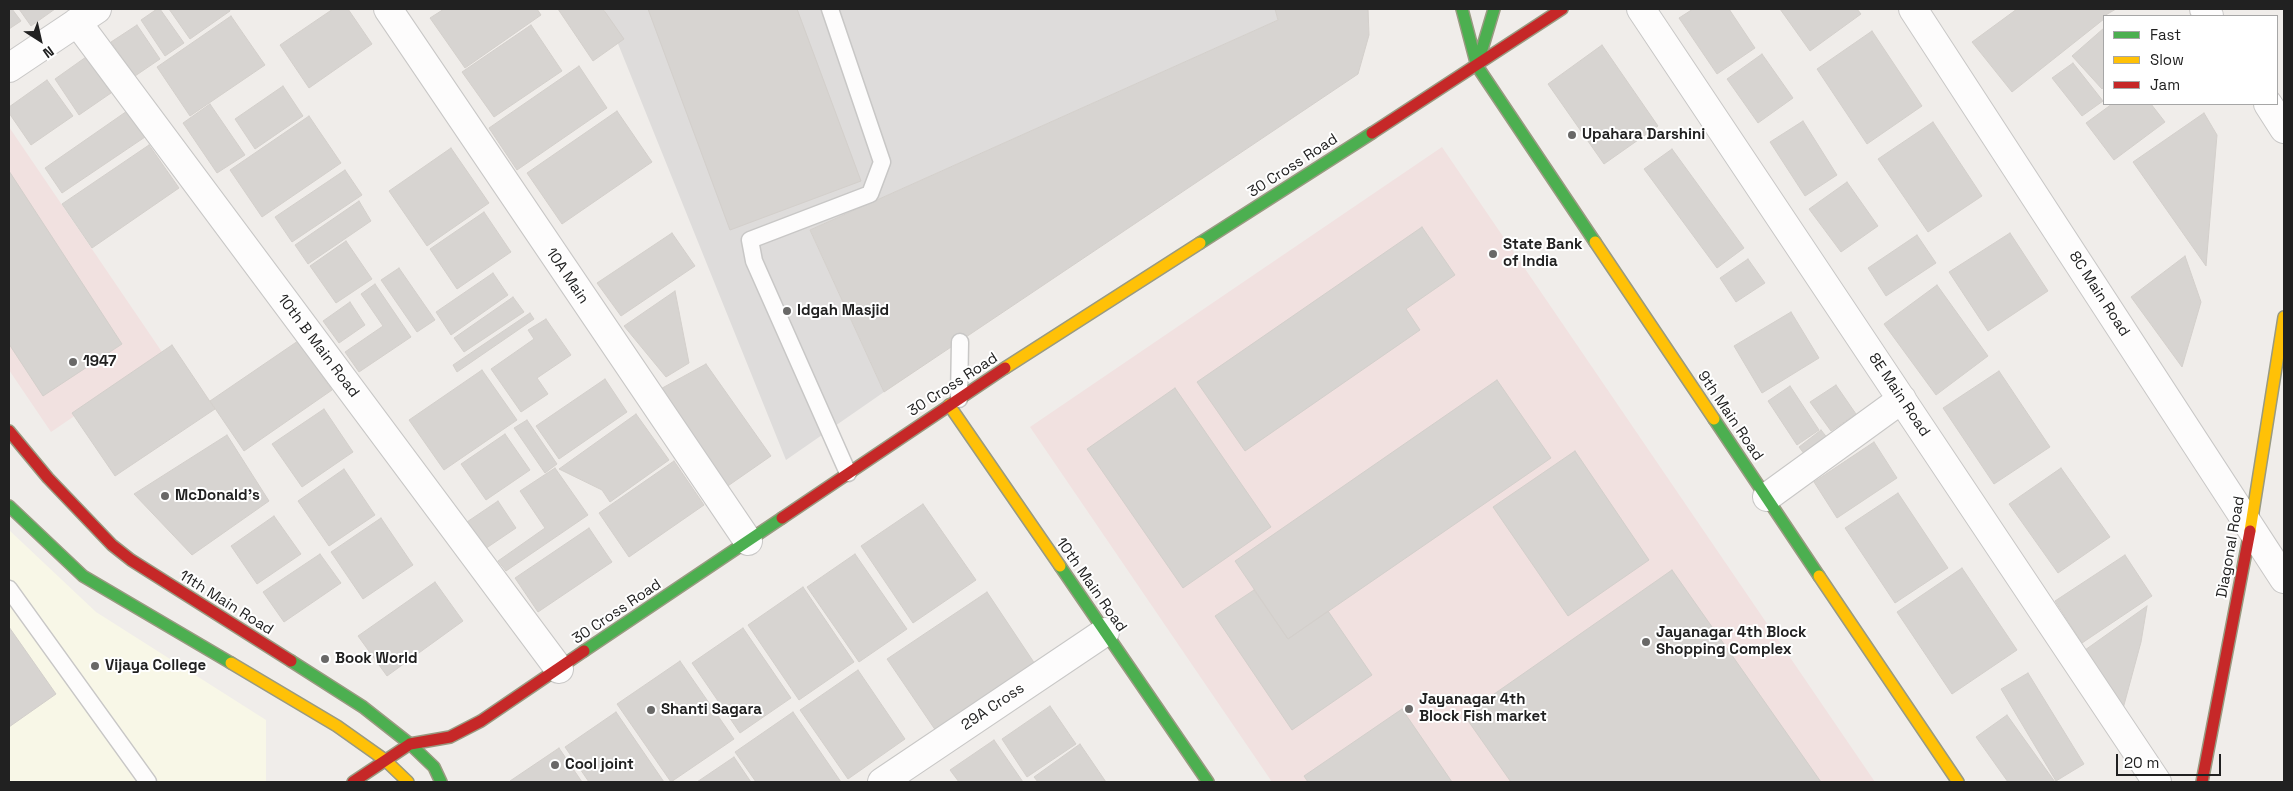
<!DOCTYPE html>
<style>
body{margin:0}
#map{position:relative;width:2293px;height:791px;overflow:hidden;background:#f0edea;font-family:"Space Grotesk",sans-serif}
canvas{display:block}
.frame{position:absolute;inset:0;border:10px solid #212121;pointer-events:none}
.legend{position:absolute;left:2103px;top:15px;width:175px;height:90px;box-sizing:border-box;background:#fff;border:1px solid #a6a6a6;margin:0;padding:6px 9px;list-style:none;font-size:15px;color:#212121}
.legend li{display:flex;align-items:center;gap:10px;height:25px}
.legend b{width:25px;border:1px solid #a6a6a6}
.north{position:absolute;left:15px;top:15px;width:50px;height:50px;-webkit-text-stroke:4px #fff;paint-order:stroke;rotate:145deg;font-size:14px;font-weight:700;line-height:20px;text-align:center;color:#212121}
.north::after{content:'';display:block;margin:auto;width:18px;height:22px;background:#212121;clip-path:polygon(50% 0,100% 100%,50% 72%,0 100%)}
.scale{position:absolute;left:2116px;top:754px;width:105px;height:22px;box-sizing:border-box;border:2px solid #212121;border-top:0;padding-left:6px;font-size:15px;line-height:18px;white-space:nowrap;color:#212121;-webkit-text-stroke:4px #fff;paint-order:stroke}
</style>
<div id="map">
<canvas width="2293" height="791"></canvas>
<div class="frame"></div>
<ul class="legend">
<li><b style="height:6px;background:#4caf50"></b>Fast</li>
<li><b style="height:6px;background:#ffc107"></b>Slow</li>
<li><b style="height:6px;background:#c62828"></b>Jam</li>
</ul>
<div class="north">N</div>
<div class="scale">20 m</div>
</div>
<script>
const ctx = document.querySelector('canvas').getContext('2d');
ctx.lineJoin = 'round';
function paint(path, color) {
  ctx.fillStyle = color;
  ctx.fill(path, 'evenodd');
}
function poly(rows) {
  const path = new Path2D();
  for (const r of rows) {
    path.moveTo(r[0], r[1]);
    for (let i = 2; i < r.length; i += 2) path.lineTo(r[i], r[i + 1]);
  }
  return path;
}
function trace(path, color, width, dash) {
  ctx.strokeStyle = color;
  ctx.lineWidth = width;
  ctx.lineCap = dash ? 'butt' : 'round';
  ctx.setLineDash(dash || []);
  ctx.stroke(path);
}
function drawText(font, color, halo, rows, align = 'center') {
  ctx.font = font + ' "Space Grotesk",sans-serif';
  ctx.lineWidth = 4;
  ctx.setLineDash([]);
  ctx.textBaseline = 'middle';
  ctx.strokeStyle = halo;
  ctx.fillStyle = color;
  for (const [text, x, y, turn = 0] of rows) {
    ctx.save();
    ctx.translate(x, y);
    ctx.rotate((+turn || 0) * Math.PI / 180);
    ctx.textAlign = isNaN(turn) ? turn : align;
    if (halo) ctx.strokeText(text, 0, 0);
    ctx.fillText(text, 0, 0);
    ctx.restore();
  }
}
paint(poly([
 [9,127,164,355,51,432,9,370],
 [1442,147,1875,782,1272,782,1030,427]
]), '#f1e1e0');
paint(poly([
 [9,530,96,612,266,720,266,782,9,782]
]), '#f8f7e7');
paint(poly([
 [604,9,1275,9,1278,20,810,230,884,392,786,460]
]), '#dedcdb');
const building = poly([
 [9,9,12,9,21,21,9,29,9,9],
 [19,9,55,9,31,26,19,9],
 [157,9,160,9,184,43,165,56,141,20,157,9],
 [169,9,229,9,230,11,190,39,169,9],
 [333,9,348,9,372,44,309,88,280,45,333,9],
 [444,9,537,9,541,15,465,68,430,18,444,9],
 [558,9,603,9,624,39,593,61,558,9],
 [648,9,797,9,861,181,730,230,648,9],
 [1275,9,1368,9,1369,35,1358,74,884,392,810,230,1278,20,1275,9],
 [1693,9,1729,9,1755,48,1717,74,1679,18,1693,9],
 [1780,9,1857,9,1861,14,1810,51,1780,9],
 [2017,9,2116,9,2104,16,2104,19,2012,92,1972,42,2017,9],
 [231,16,265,65,190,116,157,67,231,16],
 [137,25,160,59,135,76,111,42,137,25],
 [531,25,562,71,494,117,462,72,531,25],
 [2104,28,2104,86,2102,89,2072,56,2104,28],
 [1872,31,1922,106,1867,144,1817,69,1872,31],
 [1602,45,1658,126,1604,164,1548,84,1602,45],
 [1762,54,1793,98,1758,123,1727,79,1762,54],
 [86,57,111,93,79,115,55,79,86,57],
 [2073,63,2103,101,2082,116,2052,78,2073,63],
 [579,66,607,108,517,170,489,128,579,66],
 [47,80,73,116,31,145,9,113,9,107,47,80],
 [283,86,303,116,255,149,235,119,283,86],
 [210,104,245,155,217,173,183,123,210,104],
 [2112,104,2151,104,2165,122,2114,160,2086,123,2112,104],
 [130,109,148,135,62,193,45,168,130,109],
 [617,111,652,162,562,224,527,173,617,111],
 [2204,113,2217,135,2206,266,2133,162,2204,113],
 [309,116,341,163,262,217,230,170,309,116],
 [1803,121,1837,175,1805,196,1770,142,1803,121],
 [1933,122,1982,196,1928,232,1878,159,1933,122],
 [149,145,179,188,92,248,62,204,149,145],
 [451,148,489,203,427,246,389,191,451,148],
 [1672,149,1744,248,1717,268,1644,169,1672,149],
 [345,170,362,195,292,242,275,217,345,170],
 [9,171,122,344,43,396,9,344,9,171],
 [1847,182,1878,226,1841,252,1809,209,1847,182],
 [359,201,371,221,308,264,295,245,359,201],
 [484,212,511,252,457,289,430,249,484,212],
 [1422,227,1455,275,1406,309,1420,330,1245,451,1197,382,1422,227],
 [672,233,695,266,621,316,597,283,672,233],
 [2010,233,2048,291,1988,331,1949,272,2010,233],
 [1917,235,1936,263,1886,296,1868,268,1917,235],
 [346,241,372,279,336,303,310,266,346,241],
 [2185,256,2201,302,2182,367,2131,297,2185,256],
 [1748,259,1765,283,1736,302,1720,278,1748,259],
 [399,268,435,320,417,332,381,280,399,268],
 [493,273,508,295,451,335,436,312,493,273],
 [375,284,411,337,359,372,345,352,383,326,361,294,375,284],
 [1937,285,1988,356,1936,395,1884,324,1937,285],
 [675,291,689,363,666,377,624,326,675,291],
 [513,297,524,312,464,352,454,338,513,297],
 [350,302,365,325,339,343,323,321,350,302],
 [1791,312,1819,358,1762,393,1734,346,1791,312],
 [530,313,534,319,457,372,453,365,530,313],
 [546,319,571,355,537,378,548,394,521,412,491,369,534,339,528,330,546,319],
 [298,341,332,390,244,451,210,401,298,341],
 [172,345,215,409,115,476,72,413,172,345],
 [706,364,771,456,722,490,655,392,706,364],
 [482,370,517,420,444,470,409,420,482,370],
 [1999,371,2050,447,1994,484,1943,408,1999,371],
 [605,379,627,412,559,459,536,426,605,379],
 [1497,380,1551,458,1288,639,1235,561,1497,380],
 [1836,385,1856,414,1831,431,1810,402,1836,385],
 [1790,386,1819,430,1797,445,1768,401,1790,386],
 [1175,388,1271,527,1183,588,1087,449,1175,388],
 [324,409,353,452,302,487,272,444,324,409],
 [636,414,669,460,610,502,602,490,559,469,636,414],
 [527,420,557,464,545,473,514,428,527,420],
 [1821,430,1833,445,1811,463,1799,447,1821,430],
 [505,434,530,470,486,500,461,464,505,434],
 [227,435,269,501,192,555,134,494,227,435],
 [1874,442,1897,478,1837,518,1814,482,1874,442],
 [1575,451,1649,560,1568,616,1493,507,1575,451],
 [674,461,704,505,629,557,599,513,674,461],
 [555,468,588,515,506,571,498,561,545,528,520,491,555,468],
 [2061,468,2110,537,2058,573,2009,504,2061,468],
 [344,469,375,515,329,546,298,501,344,469],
 [1898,493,1948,568,1895,603,1845,528,1898,493],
 [498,501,516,528,479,553,461,526,498,501],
 [923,504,976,580,913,623,861,546,923,504],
 [274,516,301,554,257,584,231,546,274,516],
 [381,518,413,565,363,599,331,552,381,518],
 [589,528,612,562,538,612,515,578,589,528],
 [320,554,341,583,284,622,263,592,320,554],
 [855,554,907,629,859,662,807,587,855,554],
 [2125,555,2152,596,2082,643,2055,601,2125,555],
 [1962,568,2017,650,1952,694,1897,612,1962,568],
 [1672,570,1821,782,1511,782,1464,715,1672,570],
 [435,582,463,621,387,676,358,636,435,582],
 [803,587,854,662,799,700,748,625,803,587],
 [1254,590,1288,639,1328,611,1372,675,1292,730,1215,616,1254,590],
 [987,592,1035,664,936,731,887,659,987,592],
 [2147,606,2141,642,2121,716,2078,655,2147,606],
 [9,627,56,694,9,727,9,627],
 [743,628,791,698,740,733,692,663,743,628],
 [680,661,734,739,671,782,617,704,680,661],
 [858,670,905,739,848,779,800,710,858,670],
 [2028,673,2084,764,2056,781,2001,689,2028,673],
 [1050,706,1076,744,1027,777,1002,739,1050,706],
 [1402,709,1452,782,1308,782,1304,776,1402,709],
 [616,712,664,782,589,782,565,747,616,712],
 [793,712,841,782,756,782,735,752,793,712],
 [2007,715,2055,782,2008,782,1976,737,2007,715],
 [994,740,1023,782,959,782,950,770,994,740],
 [1080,744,1106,782,1038,782,1034,777,1080,744],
 [559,748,582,782,511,782,510,781,559,748],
 [734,757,751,782,697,782,734,757]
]);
paint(building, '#d7d4d1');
trace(building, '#d3cfcb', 1);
const lane = poly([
 [830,9,882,162,870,194,750,240,754,261,848,473],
 [959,399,960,342],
 [9,589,148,782]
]);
const street = poly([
 [388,9,748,541],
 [1641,9,2157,782],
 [1913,9,2284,579],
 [2204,9,2209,16],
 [77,22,559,669],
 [9,68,97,9],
 [2268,104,2284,129],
 [1767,497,1902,399],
 [882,782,1105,632]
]);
const fast = poly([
 [1462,9,1477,66,1595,242],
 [1477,66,1494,9],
 [1200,243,1372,133],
 [1714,419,1819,576],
 [9,506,83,576,231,663],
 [1060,566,1208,782],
 [584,651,782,518],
 [291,661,363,707,410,744,434,767,441,782]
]);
const slow = poly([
 [1595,242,1714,419],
 [1005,368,1200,243],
 [949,405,1060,566],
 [2250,531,2284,317],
 [1819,576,1958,782],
 [231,663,337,726,385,760,408,782]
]);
const jam = poly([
 [1372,133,1562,9],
 [9,431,48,478,112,545,131,560,291,661],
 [782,518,1005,368],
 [353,782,410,744,450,737,481,721,584,651],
 [2202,782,2250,531]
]);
trace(lane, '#c8c7c6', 19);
trace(street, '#c8c7c6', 30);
trace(fast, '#999a81', 14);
trace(slow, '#999a81', 14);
trace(jam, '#999a81', 14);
trace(lane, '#fdfcfc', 16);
trace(street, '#fdfcfc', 28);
trace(fast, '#4caf50', 11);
trace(slow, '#ffc107', 11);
trace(jam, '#c62828', 11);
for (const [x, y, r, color] of [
 [1572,135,5,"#696867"],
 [1493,254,5,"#696867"],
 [787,311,5,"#696867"],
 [73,362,5,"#696867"],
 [165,496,5,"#696867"],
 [1646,642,5,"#696867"],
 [325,659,5,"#696867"],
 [95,666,5,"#696867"],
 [1409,709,5,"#696867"],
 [651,710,5,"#696867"],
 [555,765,5,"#696867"]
]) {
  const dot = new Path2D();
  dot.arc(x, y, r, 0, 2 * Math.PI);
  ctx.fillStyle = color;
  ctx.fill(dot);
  trace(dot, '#fff', 2);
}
drawText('bold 15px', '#212121', '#fff', [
 ["Upahara Darshini",1582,135],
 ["State Bank",1503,245],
 ["of India",1503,262],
 ["Idgah Masjid",797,311],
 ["1947",83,362],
 ["McDonald's",175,496],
 ["Jayanagar 4th Block",1656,633],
 ["Shopping Complex",1656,650],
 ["Book World",335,659],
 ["Vijaya College",105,666],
 ["Jayanagar 4th",1419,700],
 ["Block Fish market",1419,717],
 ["Shanti Sagara",661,710],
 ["Cool joint",565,765]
], 'left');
drawText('15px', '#212121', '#fff', [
 ["30 Cross Road",1293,166,-33],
 ["10A Main",567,276,56],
 ["8C Main Road",2099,294,57],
 ["10th B Main Road",318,346,53],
 ["30 Cross Road",953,385,-33],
 ["8E Main Road",1899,395,56],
 ["9th Main Road",1730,416,56],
 ["Diagonal Road",2231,547,-80],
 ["10th Main Road",1091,585,55],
 ["11th Main Road",226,603,32],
 ["30 Cross Road",617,612,-34],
 ["29A Cross",993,707,-34]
]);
</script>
